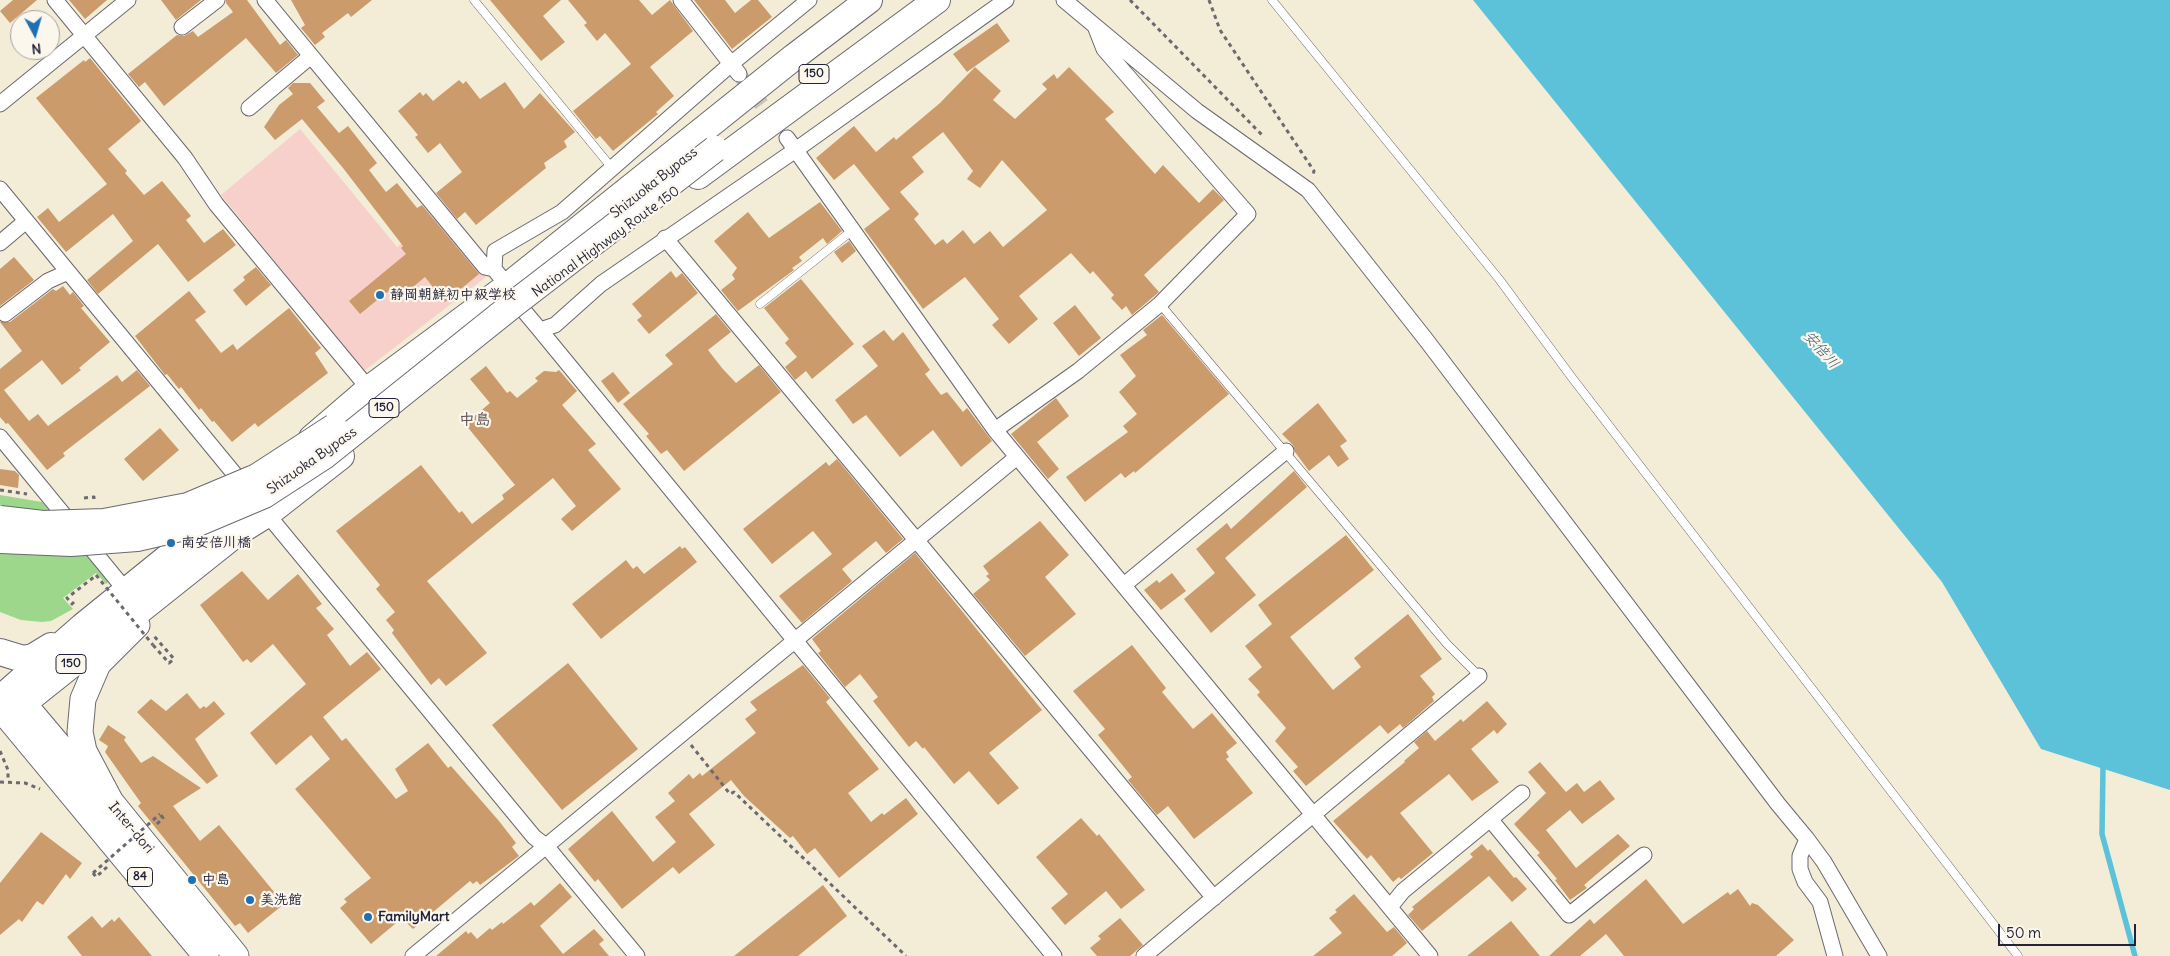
<!DOCTYPE html>
<meta charset="utf-8">
<style>
body{margin:0}
#map{position:relative;width:2170px;height:956px;overflow:hidden;background:#f3ecd6;font-family:Delius,sans-serif}
canvas{display:block}
.north{position:absolute;left:10px;top:10px;width:50px;height:50px;box-sizing:border-box;background:#fbf7ec;border:1px solid #a4a2a5;border-radius:50%;rotate:174deg;font-size:14px;font-weight:700;line-height:20px;text-align:center;color:#22223b}
.north::after{content:'';display:block;margin:auto;width:18px;height:22px;background:#1f6fb2;clip-path:polygon(50% 0,100% 100%,50% 72%,0 100%)}
.scale{position:absolute;left:1998px;top:924px;width:138px;height:22px;box-sizing:border-box;border:2px solid #22223b;border-top:0;padding-left:6px;font-size:15px;line-height:18px;white-space:nowrap;color:#22223b;-webkit-text-stroke:4px #fbf7ec;paint-order:stroke}
</style>
<div id="map">
<canvas width="2170" height="956"></canvas>
<div class="north">N</div>
<div class="scale">50 m</div>
</div>
<script>
const ctx = document.querySelector('canvas').getContext('2d');
ctx.lineJoin = 'round';
function paint(path, color) {
  ctx.fillStyle = color;
  ctx.fill(path, 'evenodd');
}
function poly(rows) {
  const path = new Path2D();
  for (const r of rows) {
    path.moveTo(r[0], r[1]);
    for (let i = 2; i < r.length; i += 2) path.lineTo(r[i], r[i + 1]);
  }
  return path;
}
function trace(path, color, width, dash) {
  ctx.strokeStyle = color;
  ctx.lineWidth = width;
  ctx.lineCap = dash ? 'butt' : 'round';
  ctx.setLineDash(dash || []);
  ctx.stroke(path);
}
function drawText(font, color, halo, rows, align = 'center') {
  ctx.font = font + ' Delius,"Klee One",sans-serif';
  ctx.lineWidth = 4.5;
  ctx.setLineDash([]);
  ctx.textBaseline = 'middle';
  ctx.strokeStyle = halo;
  ctx.fillStyle = color;
  for (const [text, x, y, turn = 0] of rows) {
    ctx.save();
    ctx.translate(x, y);
    ctx.rotate((+turn || 0) * Math.PI / 180);
    ctx.textAlign = isNaN(turn) ? turn : align;
    if (halo) ctx.strokeText(text, 0, 0);
    ctx.fillText(text, 0, 0);
    ctx.restore();
  }
}
paint(poly([
 [300,129,397,247,437,217,486,277,364,371,221,195]
]), '#f7d0cb');
paint(poly([
 [0,495,42,502,109,581,106,584,96,573,63,598,73,609,51,621,42,622,21,620,0,612]
]), '#9cd78b');
paint(poly([
 [1473,0,2170,0,2170,790,2041,749,1942,582]
]), '#5cc2d9');
trace(poly([
 [2098,762,2103,767,2102,834,2135,956]
]), '#5cc2d9', 5.5);
paint(poly([
 [13,0,37,0,10,23,0,11],
 [69,0,107,0,85,19],
 [161,0,201,0,176,20],
 [226,0,247,0,280,45,286,40,298,55,276,73,246,38,164,106,145,82,139,87,128,74,177,35,184,36,193,31,198,37,233,12,226,3],
 [291,0,372,0,351,17,348,13,322,33,325,37,315,45,301,28,305,25],
 [490,0,561,0,543,16,565,42,541,61],
 [568,0,639,0,652,15,670,0,693,31,650,67,674,96,656,112,658,114,613,151,600,136,596,139,573,111,631,64,605,33,597,41,584,25,587,23],
 [694,0,725,0,735,13,751,0,758,0,772,17,732,49],
 [997,23,1010,41,967,72,953,54],
 [90,58,141,121,108,149,127,171,125,173,144,195,162,181,191,216,186,220,204,243,223,229,236,245,188,282,158,244,98,294,87,280,133,241,113,214,66,252,37,217,48,208,59,222,107,184,36,98,84,60,85,62],
 [975,67,1001,91,993,100,1015,119,1047,89,1042,84,1054,74,1057,79,1069,67,1114,112,1105,119,1155,174,1163,165,1199,203,1213,189,1224,200,1144,275,1159,292,1132,315,1126,306,1122,310,1111,298,1114,295,1093,271,1090,274,1071,253,1019,296,1038,319,1009,344,992,325,999,319,965,277,923,309,864,229,890,209,854,164,834,180,816,158,854,126,876,152,894,137,896,140,940,103],
 [943,132,973,171,967,179,980,188,1002,160,1047,210,1003,247,990,231,974,244,963,230,947,244,943,239,935,245,914,219,919,214,900,192,924,172,912,157],
 [459,80,463,84,466,81,480,99,505,82,524,109,540,93,575,132,564,141,567,147,544,163,546,168,476,225,465,212,457,219,436,193,462,172,440,143,428,153,415,137,418,135,398,111,420,92,423,96,426,93,433,101],
 [293,83,310,83,325,101,317,107,339,133,348,126,377,163,369,170,386,192,397,183,417,208,422,205,479,274,445,302,425,277,396,301,387,292,360,314,349,301,406,254,401,248,403,246,343,168,302,119,275,140,264,127,279,105,293,94,288,88],
 [820,202,842,231,827,244,823,238,799,257,802,261,792,268,794,270,738,311,721,290,735,279,732,275,737,268,714,241,748,212,769,238],
 [849,241,856,251,842,263,834,252],
 [14,257,34,280,0,306,0,269],
 [256,267,271,285,246,306,233,290,245,280,243,277],
 [671,271,676,278,682,273,698,293,649,334,637,320,642,316,632,304],
 [801,279,854,344,812,379,806,371,795,380,785,367,797,357,785,343,789,339,764,308],
 [63,286,70,295,73,292,84,306,81,308,110,342,79,368,81,370,62,385,42,360,4,390,29,421,38,414,48,426,117,375,122,382,137,370,150,386,63,453,65,456,47,470,8,423,6,424,0,417,0,369,22,351,0,322,10,322,53,289,56,291],
 [189,291,206,312,195,320,221,353,233,344,237,350,289,308,321,348,315,353,328,373,258,427,255,423,232,442,214,421,212,422,201,408,199,410,181,387,179,389,167,374,165,375,135,336],
 [1075,305,1101,338,1079,356,1053,323],
 [716,314,731,332,708,350,722,368,736,383,759,365,781,392,684,471,667,450,661,454,646,436,649,434,623,404,673,364,665,355],
 [1162,315,1229,394,1135,473,1134,471,1125,478,1121,473,1085,502,1066,477,1128,432,1123,426,1137,414,1119,392,1136,376,1120,355,1147,335,1143,330],
 [884,330,893,341,903,332,930,370,925,374,941,395,947,392,963,412,967,408,992,441,961,467,933,430,900,457,866,415,853,424,835,400,878,366,862,346],
 [486,366,507,393,510,391,517,398,538,381,535,378,544,371,556,372,559,370,577,391,562,405,596,444,588,450,621,489,572,531,561,519,576,506,553,478,427,581,487,653,446,686,439,678,431,685,392,633,394,630,386,620,395,612,376,589,380,585,336,531,421,465,459,513,462,511,472,524,504,499,502,495,515,485,465,424,490,403,470,379],
 [613,372,630,393,618,403,601,381],
 [1056,398,1069,416,1037,442,1059,469,1048,479,1011,434],
 [1318,403,1347,441,1340,446,1349,459,1338,467,1329,455,1309,471,1295,452,1293,445,1282,434],
 [160,428,179,450,143,481,124,459],
 [837,459,903,539,886,553,876,541,842,569,852,581,802,623,779,596,832,554,813,531,772,564,743,529,826,462,829,466],
 [0,469,15,471,19,475,18,488,0,485],
 [1294,471,1307,487,1225,558,1256,595,1211,633,1184,599,1215,573,1196,549,1227,523,1231,529],
 [1040,521,1069,555,1045,577,1076,614,1025,656,973,594,990,580,986,576,989,574,983,566],
 [1346,535,1374,570,1290,637,1333,690,1361,667,1354,658,1408,614,1442,659,1420,676,1435,694,1432,697,1434,701,1403,728,1400,724,1388,734,1380,725,1306,786,1293,771,1298,767,1275,741,1286,728,1257,695,1260,692,1248,679,1262,667,1245,646,1272,624,1258,605],
 [680,546,682,549,685,547,697,562,601,639,572,604,626,560,633,569,637,566,644,574],
 [915,553,1042,710,989,753,1019,788,998,805,969,771,954,784,924,747,923,749,916,741,909,747,873,701,878,697,860,674,845,687,818,653,821,651,812,639],
 [242,571,268,600,298,574,322,604,316,608,334,629,327,635,350,666,367,652,381,669,323,717,342,741,346,738,396,799,408,791,395,769,428,743,448,768,451,766,499,821,516,843,512,847,519,856,480,885,477,881,473,884,470,881,413,929,402,918,371,944,340,908,347,902,344,899,371,878,295,789,330,759,311,735,276,765,250,733,306,684,273,644,251,663,247,659,243,662,200,605],
 [1172,573,1186,591,1161,610,1144,590,1157,580,1159,583],
 [1132,645,1166,688,1162,692,1193,729,1212,713,1237,743,1226,752,1229,757,1226,759,1253,793,1194,839,1168,806,1157,815,1128,780,1132,777,1098,735,1105,729,1073,691],
 [568,663,638,749,562,810,492,725],
 [803,665,830,698,826,702,879,769,848,793,871,822,882,813,884,815,906,798,918,814,839,878,815,848,807,854,793,836,790,838,744,796,731,780,689,814,715,845,679,874,673,867,622,909,598,879,595,882,568,849,612,811,653,862,676,842,655,817,675,801,668,793,689,774,693,779,700,773,702,776,756,733,745,719,757,710,750,702],
 [187,693,200,709,204,706,206,708,214,701,225,714,195,739,218,776,207,784,137,712,151,699,166,711],
 [1487,701,1507,724,1497,734,1494,730,1471,749,1499,782,1472,801,1449,774,1400,813,1433,853,1401,879,1399,877,1393,882,1371,855,1367,859,1333,821,1405,762,1404,761,1419,748,1414,742,1427,731,1435,741,1461,719,1463,722],
 [108,725,126,737,124,740,141,763,153,756,201,788,173,806,200,841,219,825,284,904,248,933,240,923,235,926,138,806,141,803,105,752,108,746,99,740],
 [1540,762,1566,792,1577,783,1584,792,1600,780,1615,799,1582,824,1570,810,1546,830,1576,868,1618,834,1630,846,1584,885,1587,888,1570,900,1555,880,1557,879,1537,855,1540,853,1514,824,1546,793,1528,772],
 [1081,818,1097,836,1099,834,1145,890,1121,909,1106,891,1065,925,1051,908,1068,894,1036,857],
 [41,832,82,863,70,879,66,874,43,905,37,901,22,922,19,919,0,935,0,883],
 [1482,844,1488,851,1490,849,1514,878,1516,877,1527,889,1512,902,1489,876,1422,931,1408,915,1414,909,1412,907,1473,857,1470,854],
 [1646,879,1683,924,1728,892,1730,895,1738,889,1750,906,1752,903,1758,905,1794,940,1776,956,1624,956,1606,934,1580,956,1549,956,1590,919,1594,924],
 [560,883,572,897,540,926,563,954,594,929,604,940,599,944,609,956,436,956,466,931,468,934,471,932,477,939,490,928,492,930,502,922,503,924,531,902,534,906],
 [823,885,847,916,798,956,734,956],
 [1354,894,1387,932,1394,927,1407,943,1392,956,1313,956,1342,933,1329,918,1337,912,1335,910],
 [92,916,102,928,112,919,114,922,119,917,152,956,82,956,67,937],
 [1120,918,1143,945,1130,956,1097,956,1090,948,1101,939,1098,936],
 [1511,921,1540,956,1467,956]
]), '#cb9b6c');
trace(poly([
 [739,74,777,125]
]), '#c9c4b7', 15, [15, 8]);
const service = poly([
 [474,0,612,168],
 [1272,0,1499,279,1573,379,2018,956],
 [760,304,854,229],
 [1160,304,1447,644,1479,676]
]);
const minor = poly([
 [55,0,185,158,216,204,369,389],
 [265,0,485,267,494,269],
 [681,0,739,74],
 [1064,0,1197,111,1308,190,1427,341,1778,804,1807,839,1824,862,1879,956],
 [182,27,217,0],
 [0,104,128,0],
 [249,108,311,56],
 [787,138,995,430,1430,956],
 [0,189,246,488],
 [665,238,1214,898],
 [0,243,26,221],
 [508,286,494,269,495,251,562,212,731,64,809,0],
 [519,305,540,330,555,325,601,284,797,149,1006,0],
 [5,314,48,281,68,272],
 [540,330,1054,956],
 [995,430,1078,371,1160,304,1248,214,1104,49,1095,26],
 [0,437,127,592],
 [267,514,534,837,547,847,637,956],
 [1124,585,1286,451],
 [1490,819,1569,915,1644,855],
 [1807,839,1800,856,1800,869,1805,882,1820,902,1835,956],
 [1390,907,1403,891,1522,793],
 [413,956,1017,457],
 [1144,956,1479,676]
]);
const primary = poly([
 [23,703,88,780,111,802,236,956],
 [7,716,206,956],
 [111,802,84,751,80,732,83,699,98,664,137,625]
]);
const trunk = poly([
 [698,176,937,0],
 [312,438,369,389,508,286,794,57,869,0],
 [0,652,23,659,33,657,51,646],
 [0,699,83,626,219,516],
 [0,708,7,716,238,532,267,514,341,456]
]);
trace(service, '#6b6971', 9);
trace(minor, '#6b6971', 17);
trace(primary, '#6b6971', 27);
trace(trunk, '#6b6971', 28);
trace(poly([
 [1130,0,1263,136],
 [1209,0,1220,30,1314,171,1313,175],
 [0,490,27,494],
 [84,498,94,497,94,501],
 [74,602,72,604,67,598,94,577],
 [153,645,169,663,174,659,154,636],
 [691,745,730,794,734,792,906,956],
 [0,751,8,770,8,781],
 [0,782,25,783,40,789],
 [157,824,163,818,160,814],
 [93,873,96,877,107,867]
]), '#6b6971', 3, [4, 4]);
trace(service, '#fff', 8);
trace(minor, '#fff', 15);
trace(primary, '#fff', 25);
trace(trunk, '#fff', 26);
const trunkBridge = poly([
 [0,519,43,524,104,522,188,506,257,477,334,427],
 [0,540,71,543,137,538,193,525,264,495,324,456,515,303,715,149]
]);
trace(trunkBridge, '#6b6971', 28, []);
trace(poly([
 [96,575,153,645],
 [93,873,160,814]
]), '#6b6971', 3, [4, 4]);
trace(trunkBridge, '#fff', 26);
for (const [x, y, r, color] of [
 [380,295,5,"#1f6fb2"],
 [171,543,5,"#1f6fb2"],
 [192,880,5,"#1f6fb2"],
 [250,900,5,"#1f6fb2"],
 [368,917,5,"#1f6fb2"]
]) {
  const dot = new Path2D();
  dot.arc(x, y, r, 0, 2 * Math.PI);
  ctx.fillStyle = color;
  ctx.fill(dot);
  trace(dot, '#fbf7ec', 2);
}
for (const [x, y, w] of [
 [814,74,30],
 [384,408,30],
 [71,664,30],
 [140,877,25]
]) {
  const box = new Path2D();
  box.roundRect(x - w / 2, y - 9.5, w, 19, 4);
  ctx.fillStyle = '#fbf7ec';
  ctx.fill(box);
  trace(box, '#22223b', 1);
}
drawText('bold 12px', '#22223b', null, [
 ["150",814,74],
 ["150",384,408],
 ["150",71,664],
 ["84",140,877]
]);
drawText('14px', '#22223b', '#fbf7ec', [
 ["Shizuoka Bypass",654,183,-38],
 ["National Highway Route 150",606,242,-36],
 ["Shizuoka Bypass",312,461,-35],
 ["Inter-dori",131,828,50]
]);
drawText('bold 14px', '#22223b', '#fbf7ec', [
 ["静岡朝鮮初中級学校",390,295],
 ["南安倍川橋",181,543],
 ["中島",202,880],
 ["美洗館",260,900],
 ["FamilyMart",378,917]
], 'left');
drawText('italic 15px', '#365a72', '#fbf7ec', [
 ["安倍川",1821,350,48]
]);
drawText('bold 16px', '#5d4c4c', '#fbf7ec', [
 ["中島",475,420]
]);
</script>
